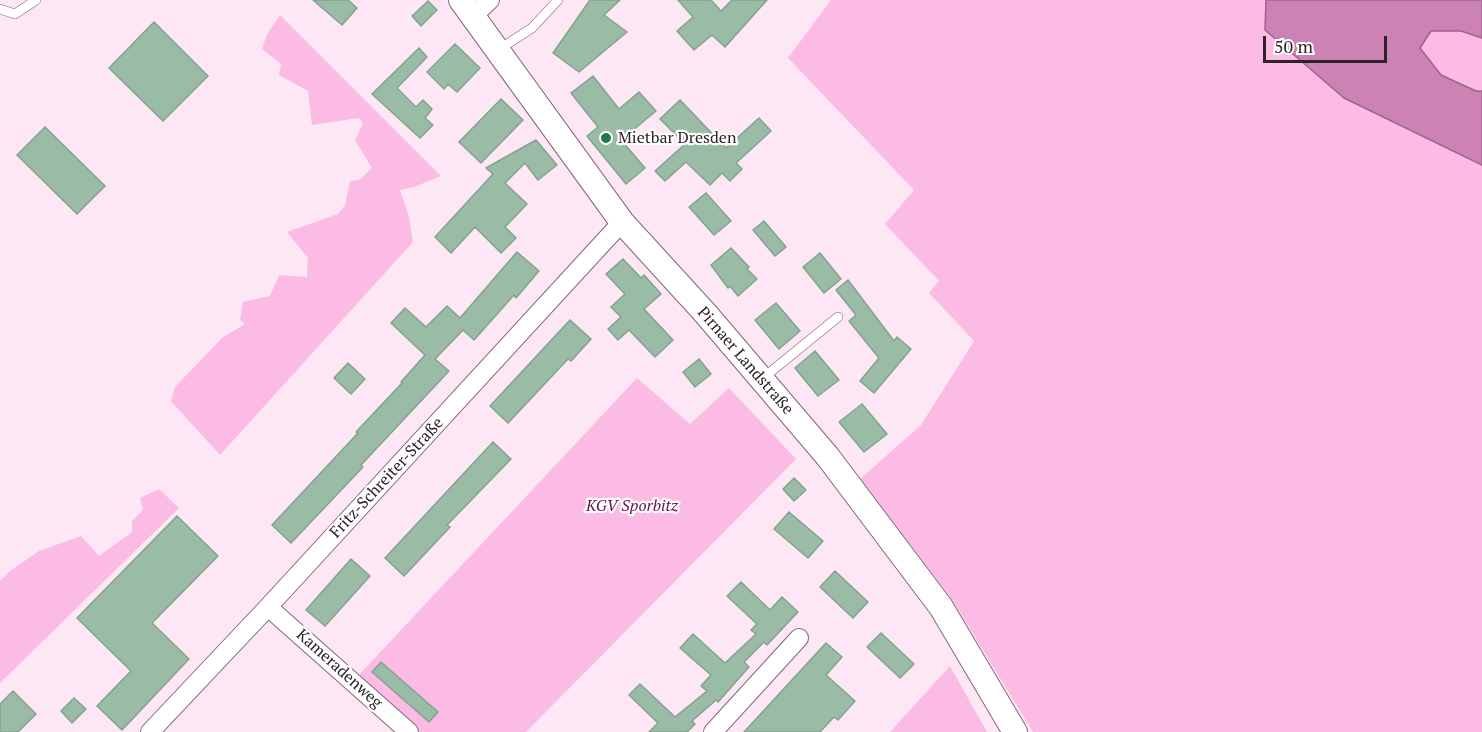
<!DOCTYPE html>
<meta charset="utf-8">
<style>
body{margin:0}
#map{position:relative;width:1482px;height:732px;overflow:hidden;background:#fde7f4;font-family:"PT Serif",serif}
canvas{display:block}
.scale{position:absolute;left:1263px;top:36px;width:124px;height:27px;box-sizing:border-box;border:3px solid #2e2129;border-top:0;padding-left:8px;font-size:18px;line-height:21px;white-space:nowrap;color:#2e2129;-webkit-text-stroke:4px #fff;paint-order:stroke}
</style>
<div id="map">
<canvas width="1482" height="732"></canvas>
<div class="scale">50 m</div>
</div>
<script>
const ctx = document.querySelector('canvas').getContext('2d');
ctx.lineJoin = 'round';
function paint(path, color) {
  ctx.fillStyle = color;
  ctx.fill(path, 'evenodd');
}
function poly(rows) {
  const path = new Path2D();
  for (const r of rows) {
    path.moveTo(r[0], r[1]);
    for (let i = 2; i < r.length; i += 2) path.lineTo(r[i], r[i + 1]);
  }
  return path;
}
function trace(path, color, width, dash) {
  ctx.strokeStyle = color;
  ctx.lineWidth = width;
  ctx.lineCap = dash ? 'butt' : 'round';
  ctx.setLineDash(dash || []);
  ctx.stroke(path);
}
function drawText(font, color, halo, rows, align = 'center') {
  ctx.font = font + ' "PT Serif",serif';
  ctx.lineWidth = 4.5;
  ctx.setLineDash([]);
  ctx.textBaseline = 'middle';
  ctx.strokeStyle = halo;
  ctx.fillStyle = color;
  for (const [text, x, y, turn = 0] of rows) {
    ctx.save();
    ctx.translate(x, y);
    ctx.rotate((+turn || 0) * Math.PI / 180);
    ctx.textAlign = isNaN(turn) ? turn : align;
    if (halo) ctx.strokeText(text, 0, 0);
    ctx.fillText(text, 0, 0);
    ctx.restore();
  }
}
paint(poly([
 [831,0,1266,0,1265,30,1344,98,1482,165,1482,732,1033,732,951,598,860,479,921,425,974,341,929,293,939,281,885,224,914,190,788,58],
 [280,15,441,176,414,187,400,190,409,217,413,242,220,455,171,401,175,387,222,338,245,324,240,320,243,302,270,296,279,275,307,277,308,258,287,232,338,214,345,205,350,181,359,180,372,168,355,140,363,123,359,118,312,125,308,91,279,75,281,64,262,49,267,34],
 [1431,31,1461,31,1482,38,1482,91,1476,91,1441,75,1420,48],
 [637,378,690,424,729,388,796,459,526,732,415,732,356,678],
 [159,489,179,508,0,683,0,581,10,571,39,551,81,536,99,556,132,532,132,521,143,510,140,498],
 [950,666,987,732,890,732]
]), '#fcbbe4');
const water = poly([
 [1266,0,1482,0,1482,38,1461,31,1431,31,1420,48,1441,75,1476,91,1482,91,1482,165,1344,98,1265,30,1266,0]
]);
paint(water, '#cc82b3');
trace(water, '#9d658a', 1.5);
const building = poly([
 [313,0,348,0,357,8,342,25,313,0],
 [590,0,620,0,604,15,627,32,579,72,553,53,590,0],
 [678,0,711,0,721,11,732,0,767,0,725,47,712,35,694,50,677,31,693,17,678,0],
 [428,1,437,10,421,26,412,16,428,1],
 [154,22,208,76,163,121,109,68,154,22],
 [455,44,480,68,457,92,448,84,444,89,427,72,455,44],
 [419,48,427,57,397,88,416,107,423,100,432,109,425,118,433,125,420,138,372,94,419,48],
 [593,76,619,109,639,92,656,111,621,140,645,168,626,184,587,136,598,127,571,93,593,76],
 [501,99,523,120,481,163,459,142,501,99],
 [680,100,726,148,759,118,771,131,736,163,742,169,730,181,722,173,710,185,686,162,665,181,655,171,685,144,660,119,680,100],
 [45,127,105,186,77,214,17,155,45,127],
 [536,140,557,165,538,180,525,163,505,183,527,204,505,227,516,238,501,253,475,227,451,253,435,237,493,174,486,168,536,140],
 [706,193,731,221,714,235,689,207,706,193],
 [764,221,786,247,775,256,753,230,764,221],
 [731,248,749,267,747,269,757,279,738,296,730,286,728,288,711,265,731,248],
 [517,252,539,271,516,298,514,295,474,340,463,330,435,359,449,371,361,465,363,467,291,543,272,525,358,433,356,432,402,383,401,382,425,355,391,323,405,308,426,327,447,306,460,318,517,252],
 [820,253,841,279,824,293,803,267,820,253],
 [623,259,641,278,644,275,661,294,644,309,673,340,655,357,629,330,618,340,608,329,621,317,611,307,625,294,606,274,623,259],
 [848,280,894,341,897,337,911,349,874,393,860,381,879,358,849,321,856,315,836,290,848,280],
 [776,303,800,331,779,349,755,320,776,303],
 [570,320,591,339,571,361,568,359,508,423,490,406,570,320],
 [815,351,839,380,818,396,795,368,815,351],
 [699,359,711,374,695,387,683,372,699,359],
 [348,363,365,379,351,394,334,378,348,363],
 [862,404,887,434,864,452,839,422,862,404],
 [493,442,511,459,447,525,450,527,404,576,385,558,493,442],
 [794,478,806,490,794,501,783,489,794,478],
 [789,512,823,541,808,558,774,529,789,512],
 [177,516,218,556,152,623,189,659,122,730,97,706,131,671,77,618,177,516],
 [351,559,370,576,325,626,306,610,351,559],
 [835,571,868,602,853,618,820,587,835,571],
 [741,582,770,610,782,597,798,612,767,645,764,642,744,662,749,667,718,702,716,700,692,721,695,724,687,732,649,732,658,723,629,695,640,684,675,717,707,691,701,686,711,675,680,648,693,634,725,663,756,634,751,630,757,624,727,596,741,582],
 [881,633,914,664,900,678,867,647,881,633],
 [826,643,842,657,826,675,855,701,838,720,834,717,820,732,744,732,826,643],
 [381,662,438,712,429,722,372,672,381,662],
 [13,691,36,714,18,732,0,732,0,704,13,691],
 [74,698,86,709,72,723,61,711,74,698]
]);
paint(building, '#9abca6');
trace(building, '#82a38d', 1.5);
const lane = poly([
 [0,9,15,14,36,0],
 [498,50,532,28,558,0],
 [763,378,838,317]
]);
const street = poly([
 [473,16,490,0],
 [268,607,409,732],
 [150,732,268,607,622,222],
 [713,732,799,638]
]);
const secondary = poly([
 [461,0,622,222,706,314,828,457,941,607,1015,732]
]);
trace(lane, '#85667a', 10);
trace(street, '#85667a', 20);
trace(secondary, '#85667a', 26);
trace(lane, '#fff', 9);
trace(street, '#fff', 18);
trace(secondary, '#fff', 24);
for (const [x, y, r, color] of [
 [606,138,6,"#23794d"]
]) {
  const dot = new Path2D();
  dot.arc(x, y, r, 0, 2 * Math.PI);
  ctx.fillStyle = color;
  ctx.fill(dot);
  trace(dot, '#fff', 2);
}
drawText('16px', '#2e2129', '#fff', [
 ["Mietbar Dresden",618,138]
], 'left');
drawText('16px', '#2e2129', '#fff', [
 ["Pirnaer Landstraße",745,361,49],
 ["Fritz-Schreiter-Straße",387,478,-47],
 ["Kameradenweg",339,669,42]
]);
drawText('italic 16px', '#691153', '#fff', [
 ["KGV Sporbitz",632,506]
]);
</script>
